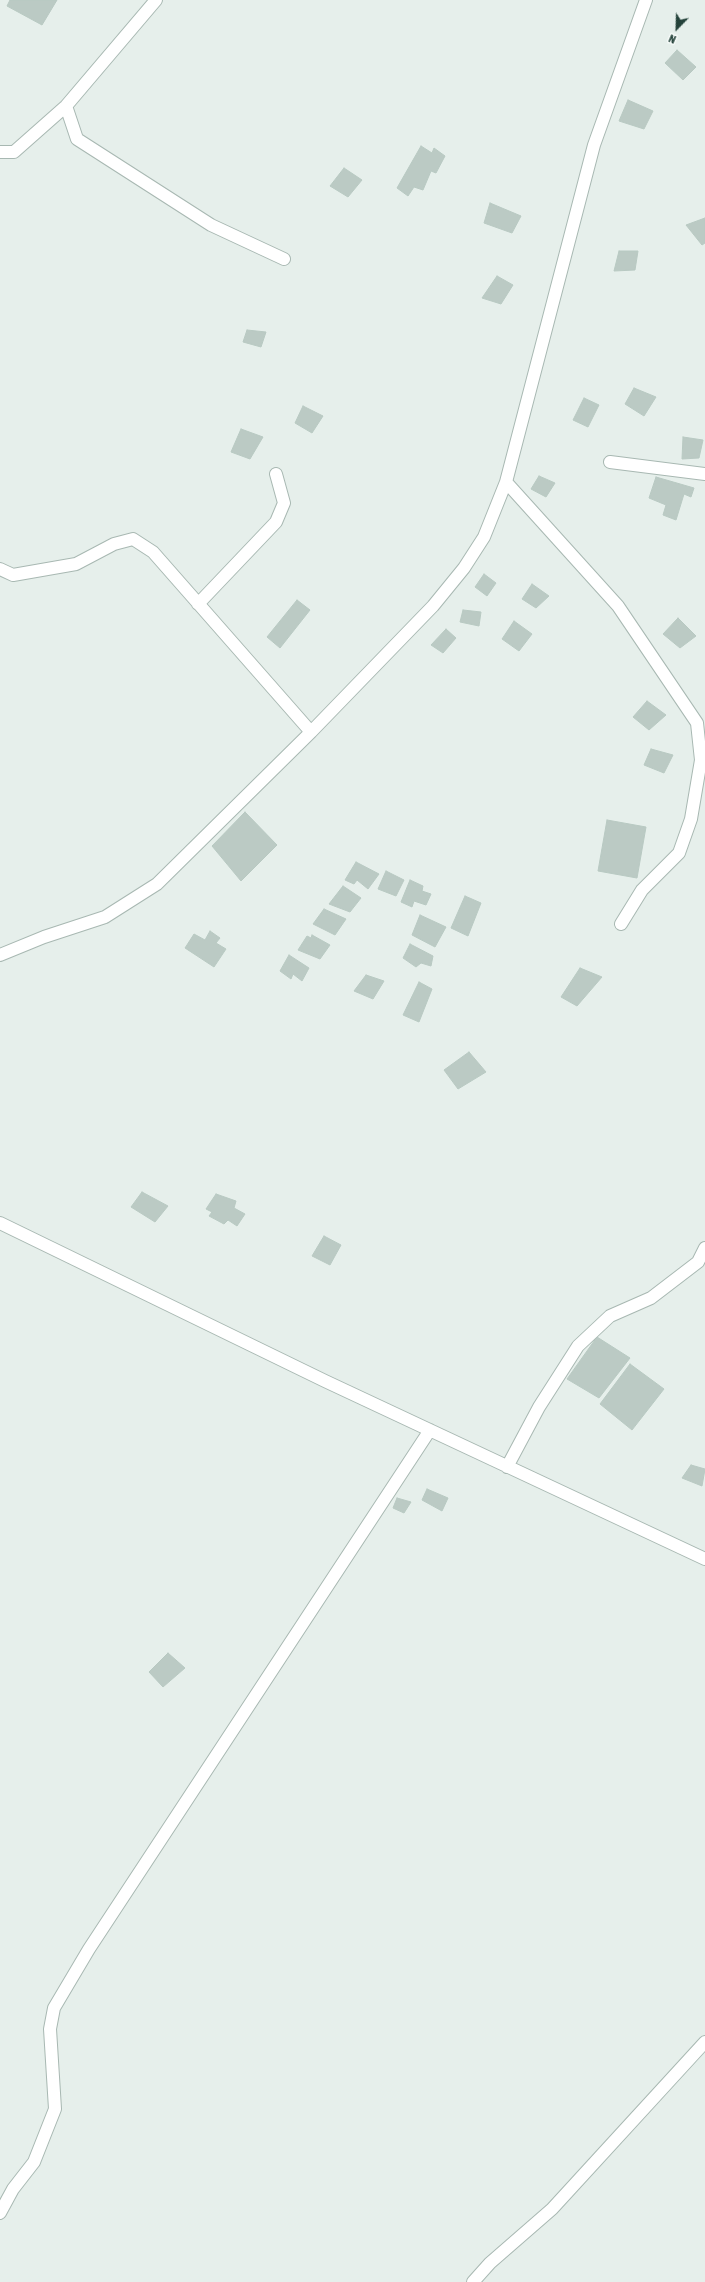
<!DOCTYPE html>
<style>
body{margin:0}
#map{position:relative;width:705px;height:2282px;overflow:hidden;background:#e6efeb;font-family:"Asap Condensed",sans-serif}
canvas{display:block}
.north{position:absolute;left:657px;top:8px;width:40px;height:40px;-webkit-text-stroke:3px #f7fbf9;paint-order:stroke;rotate:203deg;font-size:11px;font-weight:700;line-height:16px;text-align:center;color:#24423a}
.north::after{content:'';display:block;margin:auto;width:14px;height:18px;background:#24423a;clip-path:polygon(50% 0,100% 100%,50% 72%,0 100%)}
</style>
<div id="map">
<canvas width="705" height="2282"></canvas>
<div class="north">N</div>
</div>
<script>
const ctx = document.querySelector('canvas').getContext('2d');
ctx.lineJoin = 'round';
function paint(path, color) {
  ctx.fillStyle = color;
  ctx.fill(path, 'evenodd');
}
function poly(rows) {
  const path = new Path2D();
  for (const r of rows) {
    path.moveTo(r[0], r[1]);
    for (let i = 2; i < r.length; i += 2) path.lineTo(r[i], r[i + 1]);
  }
  return path;
}
function trace(path, color, width, dash) {
  ctx.strokeStyle = color;
  ctx.lineWidth = width;
  ctx.lineCap = dash ? 'butt' : 'round';
  ctx.setLineDash(dash || []);
  ctx.stroke(path);
}
const building = poly([
 [10,0,57,0,42,25,7,6,10,0],
 [677,50,696,67,683,80,665,63,677,50],
 [628,100,653,111,644,129,619,121,628,100],
 [421,146,432,153,434,148,445,156,436,173,431,171,423,190,414,187,408,196,397,188,421,146],
 [344,168,362,180,348,197,330,186,344,168],
 [490,203,521,216,512,233,484,223,490,203],
 [705,218,705,243,702,245,686,225,705,218],
 [619,251,638,251,635,270,614,271,619,251],
 [497,276,513,285,501,304,482,298,497,276],
 [247,330,266,332,261,347,243,342,247,330],
 [634,388,656,397,644,416,625,404,634,388],
 [584,398,599,405,588,427,573,420,584,398],
 [303,406,323,416,312,433,295,423,303,406],
 [241,429,263,437,250,459,231,452,241,429],
 [683,437,703,440,699,458,682,459,683,437],
 [539,476,555,483,546,497,531,489,539,476],
 [656,477,694,488,691,497,684,494,676,520,663,515,666,505,649,498,656,477],
 [484,574,496,583,487,596,475,587,484,574],
 [532,584,549,596,536,608,522,599,532,584],
 [297,600,310,610,280,648,267,637,297,600],
 [463,610,481,612,479,626,460,622,463,610],
 [678,618,696,636,680,648,663,634,678,618],
 [514,621,532,634,519,651,502,639,514,621],
 [446,629,456,638,443,653,431,645,446,629],
 [647,701,666,715,649,730,633,717,647,701],
 [651,749,673,755,664,773,644,765,651,749],
 [245,812,277,845,241,881,212,846,245,812],
 [607,820,646,827,637,878,598,871,607,820],
 [356,862,379,874,368,889,357,880,354,884,345,880,356,862],
 [386,871,404,880,396,896,378,889,386,871],
 [410,880,423,886,422,891,431,894,426,905,414,901,412,907,401,902,410,880],
 [343,886,361,898,350,912,329,904,343,886],
 [465,896,481,903,468,936,451,928,465,896],
 [324,909,346,919,335,935,313,924,324,909],
 [420,915,446,927,435,947,412,935,420,915],
 [210,931,220,938,216,943,226,949,214,967,185,948,194,934,205,940,210,931],
 [312,935,330,945,320,959,298,950,307,936,311,938,312,935],
 [410,944,433,956,431,966,421,963,416,967,403,958,410,944],
 [289,955,309,968,302,981,293,974,291,979,280,971,289,955],
 [580,968,602,977,577,1006,561,997,580,968],
 [366,975,384,981,373,999,354,991,366,975],
 [419,982,432,989,419,1022,403,1015,419,982],
 [469,1052,486,1072,458,1089,444,1070,469,1052],
 [142,1192,168,1206,155,1222,131,1207,142,1192],
 [216,1194,236,1201,234,1208,245,1214,237,1226,228,1220,224,1224,209,1216,212,1212,206,1209,216,1194],
 [324,1236,341,1245,330,1265,312,1256,324,1236],
 [597,1337,630,1358,599,1398,567,1379,597,1337],
 [630,1364,664,1389,632,1430,600,1404,630,1364],
 [691,1465,705,1469,702,1486,682,1478,691,1465],
 [427,1489,448,1498,442,1511,422,1500,427,1489],
 [397,1498,411,1502,404,1513,393,1508,397,1498],
 [168,1653,185,1668,163,1687,149,1672,168,1653]
]);
paint(building, '#bbcac4');
trace(building, '#b8c9c2', 1);
const minor = poly([
 [66,106,77,139,211,225,284,259],
 [0,152,14,152,66,106,156,0],
 [610,462,705,474],
 [506,482,618,606,697,723,701,760,691,819,679,853,642,890,621,924],
 [0,569,13,575,76,564,114,544,133,539,153,552,311,732],
 [198,604,276,522,284,503,276,474],
 [0,955,44,937,105,917,157,884,311,732,433,606,464,568,484,537,506,482,594,145,646,0],
 [0,1223,325,1381,705,1559],
 [507,1467,539,1407,578,1346,610,1316,651,1298,698,1262,705,1248],
 [0,2213,13,2189,34,2162,55,2109,50,2029,54,2008,89,1949,430,1430],
 [473,2282,490,2263,552,2209,705,2042]
]);
trace(minor, '#a8b8b2', 14);
trace(minor, '#fff', 12);
</script>
